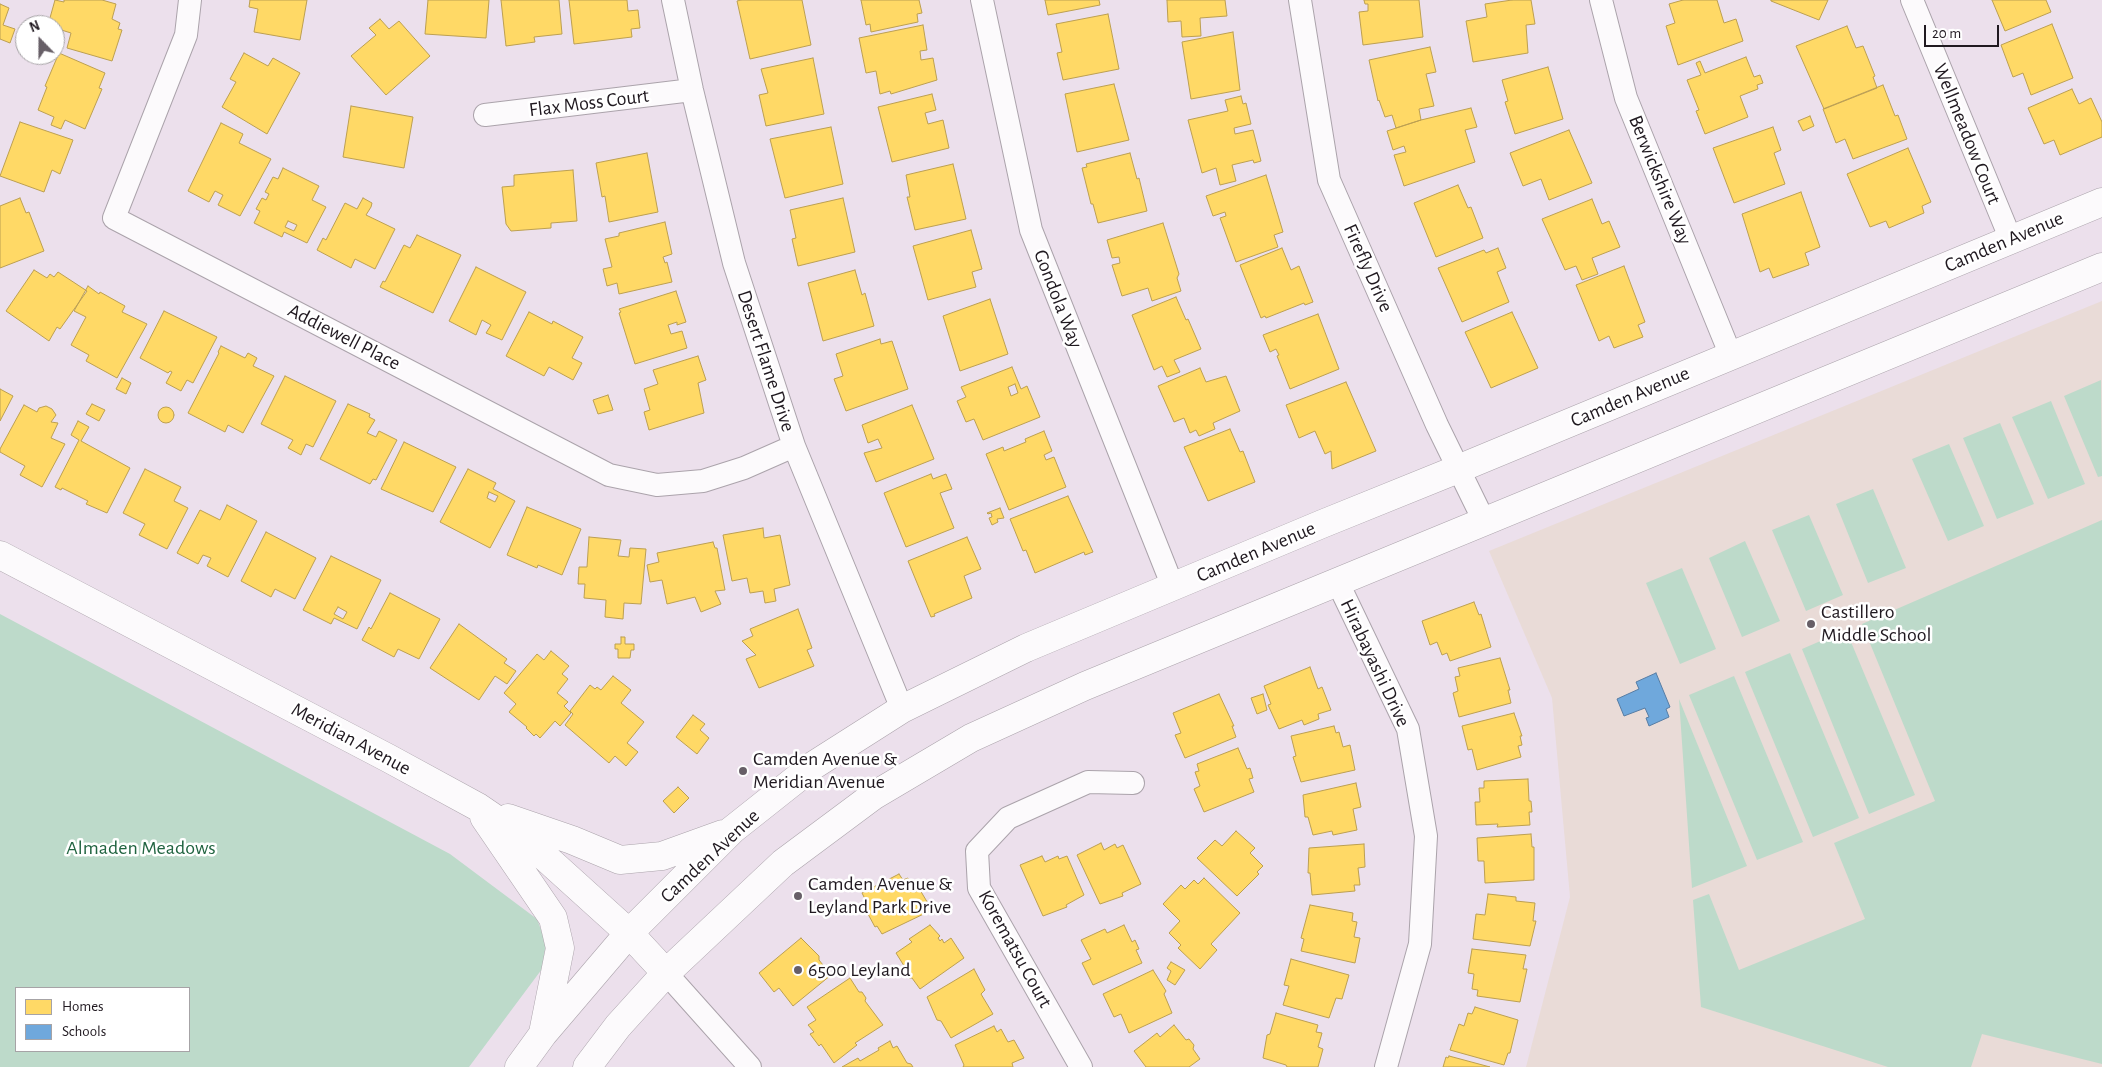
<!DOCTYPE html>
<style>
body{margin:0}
#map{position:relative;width:2102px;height:1067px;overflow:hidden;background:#ece0ec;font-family:"Alegreya Sans",sans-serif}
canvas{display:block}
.legend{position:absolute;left:15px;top:987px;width:175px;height:65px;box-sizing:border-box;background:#fff;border:1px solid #a6a3a6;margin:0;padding:6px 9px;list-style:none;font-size:15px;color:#201920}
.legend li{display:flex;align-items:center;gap:10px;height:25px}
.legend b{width:25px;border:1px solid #a6a3a6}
.north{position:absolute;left:15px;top:15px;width:50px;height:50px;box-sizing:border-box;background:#fff;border:1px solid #a6a3a6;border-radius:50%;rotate:338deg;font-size:14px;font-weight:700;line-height:20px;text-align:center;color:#201920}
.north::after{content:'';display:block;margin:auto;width:18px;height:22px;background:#675f67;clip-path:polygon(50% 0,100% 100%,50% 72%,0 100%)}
.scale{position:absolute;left:1924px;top:25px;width:75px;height:22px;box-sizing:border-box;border:2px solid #201920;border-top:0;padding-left:6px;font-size:15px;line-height:18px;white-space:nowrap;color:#201920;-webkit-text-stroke:4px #fff;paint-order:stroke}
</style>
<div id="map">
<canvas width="2102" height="1067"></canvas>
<ul class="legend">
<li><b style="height:14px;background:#ffd966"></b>Homes</li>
<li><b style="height:14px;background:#6fa8dc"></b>Schools</li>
</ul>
<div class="north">N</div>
<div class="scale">20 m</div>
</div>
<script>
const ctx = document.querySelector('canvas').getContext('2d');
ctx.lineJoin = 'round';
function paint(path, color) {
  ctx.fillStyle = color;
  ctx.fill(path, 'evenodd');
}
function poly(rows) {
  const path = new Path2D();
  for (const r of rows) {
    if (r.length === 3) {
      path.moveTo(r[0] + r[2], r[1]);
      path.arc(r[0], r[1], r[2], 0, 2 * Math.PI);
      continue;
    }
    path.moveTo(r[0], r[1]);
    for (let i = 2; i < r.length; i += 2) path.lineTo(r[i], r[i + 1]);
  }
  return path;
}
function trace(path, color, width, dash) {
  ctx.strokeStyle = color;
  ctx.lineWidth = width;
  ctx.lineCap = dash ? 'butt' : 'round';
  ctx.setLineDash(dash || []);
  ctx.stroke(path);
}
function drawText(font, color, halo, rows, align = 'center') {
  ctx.font = font + ' "Alegreya Sans",sans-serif';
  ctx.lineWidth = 5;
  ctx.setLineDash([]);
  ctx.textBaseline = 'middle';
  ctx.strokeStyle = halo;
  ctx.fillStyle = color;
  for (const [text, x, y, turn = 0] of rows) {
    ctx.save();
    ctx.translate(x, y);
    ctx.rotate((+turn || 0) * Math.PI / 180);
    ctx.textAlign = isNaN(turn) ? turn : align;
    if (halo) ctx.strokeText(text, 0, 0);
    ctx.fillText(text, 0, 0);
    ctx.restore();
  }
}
paint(poly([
 [2102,301,2102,1067,1526,1067,1570,897,1552,698,1489,551]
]), '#e9dbd7');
paint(poly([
 [2101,380,2102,476,2098,477,2064,396],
 [2051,401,2085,484,2048,499,2012,417],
 [2000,423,2034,504,1997,519,1963,438],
 [1949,444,1984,526,1948,541,1912,459],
 [1873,489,1906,568,1868,583,1836,504],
 [1809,515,1843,595,1806,611,1772,530],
 [2102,520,2102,1064,1982,1034,1971,1067,1888,1067,1701,1007,1693,900,1709,894,1739,970,1865,919,1834,843,1935,801,1862,624],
 [1745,541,1780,621,1742,637,1709,558],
 [1682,568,1716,649,1680,664,1646,583],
 [0,614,450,854,537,919,546,943,542,969,469,1067,0,1067],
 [16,988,189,988,189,1051,16,1051],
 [1846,630,1915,795,1869,814,1802,649],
 [1790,653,1859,818,1813,837,1745,672],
 [1734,676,1803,842,1757,860,1689,695],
 [1679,699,1747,866,1692,888]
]), '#bddaca');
const homes = poly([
 [55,0,64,2,64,0,102,0,116,4,112,19,120,23,118,29,122,30,112,61,67,48,71,33,55,28,55,25,48,25,55,0],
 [250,0,307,0,300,40,254,32,258,9,249,7,250,0],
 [428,0,489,0,486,38,425,34,428,0],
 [501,0,559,0,562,34,534,37,535,42,506,46,501,0],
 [569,0,627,0,628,11,638,10,640,28,631,29,632,37,574,44,569,0],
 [741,0,802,0,811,45,750,59,737,1,741,0],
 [861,0,919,0,922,13,917,14,918,22,871,32,870,24,866,25,861,0],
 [1045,0,1099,0,1100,5,1048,15,1045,0],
 [1167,0,1225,0,1227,16,1200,18,1201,36,1182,37,1181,21,1168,22,1167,0],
 [1364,0,1419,0,1423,37,1363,45,1359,12,1368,11,1368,4,1365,4,1364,0],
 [1512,0,1531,0,1535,24,1526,25,1528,53,1473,62,1466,21,1487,17,1485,4,1512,0],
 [1683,0,1717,0,1724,23,1736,19,1743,41,1678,65,1666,26,1675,23,1669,4,1683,0],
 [1771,0,1828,0,1819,20,1771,1,1771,0],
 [1992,0,2046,0,2051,12,2005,31,1992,0],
 [0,4,9,8,3,25,15,29,10,43,0,39,0,4],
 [1108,14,1119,69,1063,80,1057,53,1062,52,1056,24,1108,14],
 [380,19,389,29,399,21,430,56,386,95,351,56,376,35,369,28,380,19],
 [2052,24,2073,78,2031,95,2023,73,2013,77,2001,45,2052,24],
 [923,25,927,50,920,51,921,60,933,58,937,80,891,94,890,91,880,94,876,71,866,73,859,38,923,25],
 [1847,26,1856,48,1863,46,1875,76,1873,77,1877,88,1824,109,1796,46,1847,26],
 [1233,32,1240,90,1191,99,1182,42,1233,32],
 [1430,47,1436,72,1426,74,1434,106,1419,109,1421,120,1396,128,1392,115,1385,117,1379,100,1378,101,1369,60,1430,47],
 [59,53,105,73,99,88,102,89,85,129,65,120,61,129,51,125,54,117,38,110,47,87,45,86,59,53],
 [244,53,268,66,273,58,300,73,267,134,222,107,236,82,230,79,244,53],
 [1746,57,1754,77,1760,75,1763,83,1757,85,1758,89,1740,96,1748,117,1705,134,1696,111,1699,110,1687,80,1701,75,1696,63,1700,61,1705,73,1746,57],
 [813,58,824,114,766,126,759,95,768,93,761,69,813,58],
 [1548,67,1563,119,1515,134,1505,102,1508,101,1502,80,1548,67],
 [1114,84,1129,140,1077,152,1065,94,1114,84],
 [1883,85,1895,116,1898,115,1907,139,1853,159,1845,139,1836,143,1823,109,1883,85],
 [2072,89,2079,104,2091,98,2102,122,2102,137,2060,155,2054,140,2044,144,2028,108,2072,89],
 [932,94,936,110,925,113,928,124,943,120,949,148,892,162,878,107,932,94],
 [1241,96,1243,104,1246,103,1251,124,1234,128,1235,134,1253,130,1261,161,1254,163,1253,160,1232,165,1236,181,1220,185,1216,168,1202,173,1188,120,1228,111,1225,100,1241,96],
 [351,106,413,117,404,168,343,157,351,106],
 [1471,108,1477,127,1465,130,1475,162,1404,186,1394,155,1406,152,1404,146,1393,150,1387,131,1421,120,1471,108],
 [1810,116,1814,126,1803,131,1798,121,1810,116],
 [20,122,73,140,60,174,52,170,44,192,0,176,20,122],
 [221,123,243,134,239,143,271,159,240,216,218,205,223,195,215,191,209,202,188,191,221,123],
 [831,127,843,184,785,198,770,139,831,127],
 [1773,127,1781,150,1774,153,1785,184,1734,203,1713,148,1773,127],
 [1569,130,1592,183,1549,200,1541,179,1523,186,1510,153,1569,130],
 [1908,148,1931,202,1922,206,1924,213,1889,228,1886,221,1870,227,1847,174,1908,148],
 [647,153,658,212,609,222,605,196,602,197,596,163,647,153],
 [1130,153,1137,179,1139,178,1147,211,1098,223,1093,204,1091,204,1082,168,1087,167,1086,164,1130,153],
 [953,164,966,219,915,230,907,197,910,197,906,175,953,164],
 [283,168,319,186,312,200,326,207,307,243,284,232,282,237,254,223,260,211,256,209,262,198,266,200,269,194,265,192,273,177,278,179,283,168],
 [288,221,297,225,294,231,285,227,288,221],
 [573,170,577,221,551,223,551,228,511,231,506,224,502,187,514,186,514,175,573,170],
 [1266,175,1283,232,1274,235,1278,247,1236,262,1220,218,1226,216,1225,212,1213,216,1206,196,1266,175],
 [1458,185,1468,208,1471,207,1483,238,1436,257,1414,203,1458,185],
 [1801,192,1820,247,1805,253,1809,265,1773,278,1769,268,1760,272,1742,214,1801,192],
 [20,198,26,213,29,212,44,251,0,268,0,206,20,198],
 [363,198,372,203,371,207,366,215,395,229,375,269,355,259,351,268,317,250,323,238,326,240,345,203,357,209,363,198],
 [843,198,855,252,798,266,792,239,796,238,790,210,843,198],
 [1592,199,1602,224,1609,221,1620,247,1592,258,1598,274,1582,280,1576,266,1565,270,1542,219,1592,199],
 [665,222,672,254,663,257,665,263,667,262,672,282,619,294,617,283,607,286,603,269,612,267,605,239,619,236,619,233,665,222],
 [1163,223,1179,274,1177,278,1181,291,1152,301,1148,288,1122,296,1112,265,1120,263,1119,257,1112,258,1107,240,1163,223],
 [971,230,982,269,972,272,976,287,928,300,913,246,971,230],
 [417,235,461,255,433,313,380,287,383,281,385,282,404,245,410,248,417,235],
 [1282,248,1291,270,1299,266,1313,302,1305,305,1304,303,1266,318,1265,316,1261,318,1240,265,1282,248],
 [1498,248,1506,268,1497,272,1509,302,1462,322,1438,268,1484,250,1486,253,1498,248],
 [1624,266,1645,322,1638,325,1643,337,1614,348,1609,336,1599,341,1576,285,1624,266],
 [476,267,526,292,502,340,486,333,491,325,482,320,476,335,449,321,476,267],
 [34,270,47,278,50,274,54,277,58,272,87,291,60,329,57,327,49,341,6,311,34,270],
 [855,270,862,295,865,293,874,326,823,341,808,283,855,270],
 [88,286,99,294,100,292,125,306,122,312,147,324,117,378,86,361,89,355,71,345,86,317,74,311,88,286],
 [676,291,686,322,677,325,677,322,668,325,671,334,682,331,687,348,635,364,619,313,621,312,619,309,676,291],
 [1176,297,1186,320,1188,319,1201,349,1174,360,1180,372,1167,377,1162,366,1154,370,1132,315,1176,297],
 [990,299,1008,354,960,371,943,316,990,299],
 [164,311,217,337,193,383,187,380,181,391,166,383,172,372,170,371,168,373,140,358,164,311],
 [529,312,552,324,553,321,583,337,572,358,582,363,573,380,549,367,544,376,506,356,529,312],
 [1512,312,1538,368,1491,388,1465,332,1512,312],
 [1318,314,1339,369,1290,389,1277,356,1279,355,1276,349,1270,352,1263,335,1318,314],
 [880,339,881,344,892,341,908,389,846,411,834,379,843,376,836,354,880,339],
 [221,346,245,358,248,353,257,358,253,366,274,376,243,433,228,425,225,432,188,413,219,353,218,352,221,346],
 [698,356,706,380,698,383,704,413,649,430,644,412,650,410,644,389,658,384,653,370,698,356],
 [1012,367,1021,389,1027,386,1040,417,983,440,974,419,966,422,957,401,966,397,961,387,1012,367],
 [1015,384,1018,393,1011,396,1008,387,1015,384],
 [1200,368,1206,382,1226,376,1240,411,1213,423,1215,429,1199,436,1196,430,1190,433,1184,418,1174,422,1158,386,1200,368],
 [285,376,336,401,313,447,306,444,301,455,288,448,293,440,261,424,285,376],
 [122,378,131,383,126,394,116,389,122,378],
 [1346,382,1376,451,1332,469,1331,451,1325,454,1315,431,1299,438,1286,405,1346,382],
 [0,389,13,396,0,421,0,389],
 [608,395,613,410,598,414,593,400,608,395],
 [92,404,105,410,99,421,86,414,92,404],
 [348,404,370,414,369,417,375,420,367,433,376,437,379,431,397,440,376,480,373,479,370,484,320,459,348,404],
 [24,405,37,412,39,408,46,406,52,409,56,415,51,422,58,423,51,438,65,444,42,487,20,475,25,466,0,452,0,449,24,405],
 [912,405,934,459,876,482,864,453,882,448,878,439,868,443,862,425,912,405],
 [166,415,8],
 [78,421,89,427,81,441,130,468,107,513,86,504,88,501,62,488,61,490,55,487,79,440,71,435,78,421],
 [1230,429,1240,452,1243,451,1255,482,1208,501,1184,447,1230,429],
 [1044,431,1052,451,1044,455,1046,460,1054,457,1066,487,1009,510,986,454,1003,447,1004,451,1026,442,1025,439,1044,431],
 [404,442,456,467,433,512,381,489,404,442],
 [145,469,181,487,174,501,188,508,167,549,139,535,145,524,123,513,145,469],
 [468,469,496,483,493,489,515,501,490,548,440,522,468,469],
 [489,492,498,496,495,502,487,498,489,492],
 [931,474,933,479,946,474,952,489,940,493,954,528,906,547,884,493,931,474],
 [1068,496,1093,552,1085,555,1084,552,1035,573,1026,550,1023,551,1010,519,1068,496],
 [227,505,257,521,228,577,207,566,211,558,203,555,198,564,177,553,200,510,220,520,227,505],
 [527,507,581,529,562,575,538,565,537,568,507,555,527,507],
 [1000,508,1004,518,997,519,998,522,992,525,989,518,992,517,991,513,988,514,987,513,1000,508],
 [763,528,764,538,780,535,790,585,774,589,776,601,765,603,763,591,750,593,747,578,732,581,723,535,763,528],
 [266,532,316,558,295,599,275,589,271,597,241,581,266,532],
 [589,537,621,540,618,556,629,557,630,548,646,549,641,604,624,603,623,619,605,617,606,600,584,598,585,584,578,584,579,567,587,567,589,537],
 [967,537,981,569,964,576,972,598,934,614,935,616,931,617,908,561,967,537],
 [713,542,715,548,717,548,725,590,715,591,721,604,701,612,695,597,667,604,662,580,650,582,647,565,659,562,657,553,713,542],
 [331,556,381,580,357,629,334,618,331,624,303,610,331,556],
 [338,607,347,612,343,619,334,614,338,607],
 [390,593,440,619,419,659,398,649,394,657,362,640,369,627,371,629,390,593],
 [1474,602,1479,615,1481,614,1491,647,1450,661,1447,653,1442,655,1437,642,1430,645,1422,621,1474,602],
 [798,609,812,648,807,650,814,666,759,688,746,659,756,655,742,641,753,636,750,629,798,609],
 [459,624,507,659,504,663,516,671,507,684,495,676,479,700,430,668,459,624],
 [621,637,625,637,625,644,634,644,634,650,631,650,630,658,618,658,618,649,615,649,615,644,621,644,621,637],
 [551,651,569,666,562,674,568,679,557,693,568,702,564,706,571,713,560,726,555,721,540,738,536,734,534,736,526,728,527,727,509,712,516,704,504,693,537,654,544,660,551,651],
 [1500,658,1510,690,1508,690,1511,703,1459,717,1453,693,1458,691,1455,677,1460,676,1458,668,1500,658],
 [1310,667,1318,689,1322,687,1331,710,1318,714,1319,719,1304,725,1302,720,1279,729,1268,705,1271,704,1264,686,1310,667],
 [613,676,631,690,621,703,644,722,627,743,638,752,626,766,615,756,609,763,565,725,573,714,570,711,590,685,595,689,597,687,601,690,613,676],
 [1219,694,1234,726,1232,726,1236,737,1185,758,1175,735,1181,733,1173,713,1219,694],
 [1263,694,1267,710,1257,714,1251,698,1263,694],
 [1514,713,1522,736,1520,736,1522,745,1518,746,1521,757,1477,770,1472,749,1468,750,1462,726,1514,713],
 [693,715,705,724,700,730,709,738,697,754,676,737,693,715],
 [1334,726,1336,733,1339,732,1343,747,1350,745,1355,770,1301,782,1293,757,1296,756,1291,736,1334,726],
 [1238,748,1247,769,1250,768,1253,778,1249,779,1254,792,1204,812,1194,789,1200,786,1195,772,1199,771,1197,764,1238,748],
 [1528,779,1529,801,1531,801,1532,812,1529,812,1530,825,1497,827,1498,824,1476,825,1475,802,1480,802,1479,788,1484,788,1484,781,1528,779],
 [1356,783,1361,807,1353,809,1357,830,1333,835,1332,831,1313,835,1308,817,1305,817,1303,795,1356,783],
 [678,787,689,798,674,813,663,801,678,787],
 [1236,831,1255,848,1250,853,1263,866,1257,872,1259,874,1237,896,1197,858,1215,840,1222,846,1236,831],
 [1531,834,1532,847,1534,847,1534,880,1485,883,1484,861,1478,861,1477,838,1531,834],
 [1101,843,1104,850,1115,844,1117,848,1123,845,1141,884,1122,893,1123,896,1100,904,1077,855,1101,843],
 [1364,844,1365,867,1358,868,1360,885,1354,885,1355,891,1312,895,1310,873,1308,873,1309,848,1364,844],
 [1042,856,1045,862,1058,856,1059,859,1067,856,1084,895,1066,905,1067,907,1043,916,1020,865,1042,856],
 [899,874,903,880,908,878,915,892,920,890,932,910,882,934,877,926,875,927,868,914,870,913,865,904,867,903,862,893,899,874],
 [1204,878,1240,913,1211,944,1217,950,1200,969,1178,948,1181,945,1169,933,1180,921,1163,904,1181,885,1185,889,1194,880,1198,884,1204,878],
 [1488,894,1516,897,1516,901,1535,903,1533,921,1536,921,1530,946,1473,939,1476,914,1485,915,1488,894],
 [1310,905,1353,913,1352,921,1357,922,1354,937,1360,938,1355,963,1301,951,1304,939,1301,938,1310,905],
 [930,925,940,936,938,938,940,941,942,939,944,943,951,938,964,958,920,989,912,978,909,978,905,972,906,969,896,953,912,942,909,939,930,925],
 [1124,925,1132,942,1135,940,1139,949,1136,950,1142,963,1093,985,1082,963,1091,959,1081,940,1105,929,1107,933,1124,925],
 [801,938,819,956,819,960,831,975,793,1006,779,988,774,992,759,973,801,938],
 [1472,949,1526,955,1523,969,1527,969,1520,1002,1477,996,1478,990,1472,989,1474,974,1468,973,1472,949],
 [1291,959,1349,975,1342,999,1336,998,1329,1018,1283,1005,1289,986,1284,985,1291,959],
 [1171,962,1185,970,1175,985,1167,980,1171,971,1167,968,1171,962],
 [974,969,985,990,981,994,993,1014,951,1038,941,1021,937,1020,927,997,974,969],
 [1153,970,1166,991,1164,994,1172,1013,1129,1033,1121,1014,1114,1017,1103,994,1153,970],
 [850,978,859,992,862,992,866,998,865,1001,883,1025,855,1043,857,1045,834,1063,821,1044,819,1046,810,1034,814,1032,808,1025,816,1020,807,1007,850,978],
 [1475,1007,1518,1020,1510,1053,1508,1053,1504,1065,1450,1050,1459,1024,1464,1026,1468,1013,1472,1014,1475,1007],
 [1276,1013,1318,1025,1316,1032,1322,1033,1318,1047,1323,1049,1318,1067,1287,1067,1286,1065,1263,1058,1267,1035,1270,1034,1276,1013],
 [1174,1025,1186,1040,1189,1039,1194,1045,1193,1049,1200,1059,1189,1067,1146,1067,1134,1051,1157,1033,1160,1037,1174,1025],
 [994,1026,997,1032,1001,1029,1008,1042,1014,1040,1024,1058,1012,1063,1013,1067,963,1067,964,1065,955,1045,994,1026],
 [890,1041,893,1048,897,1046,907,1063,911,1064,913,1067,842,1067,858,1058,860,1061,879,1050,878,1048,890,1041],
 [1449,1056,1490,1067,1443,1067,1446,1057,1448,1058,1449,1056]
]);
paint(homes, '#ffd966');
trace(homes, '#bc9f51', 1);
const schools = poly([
 [1656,673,1670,707,1666,709,1669,717,1649,726,1646,718,1649,717,1645,708,1624,716,1617,699,1639,689,1636,682,1656,673]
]);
paint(schools, '#6fa8dc');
trace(schools, '#577da4', 1);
const street = poly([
 [190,0,186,35,114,218,609,475,657,485,703,481,744,468,794,446],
 [673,0,692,90,734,263,794,446,902,709],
 [982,0,1031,230,1173,587],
 [1300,0,1329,180,1437,425,1484,521],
 [1601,0,1626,98,1731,356],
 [1912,0,2011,240],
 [485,115,692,90],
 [1338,583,1408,729,1426,836,1420,944,1386,1067],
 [666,973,750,1067],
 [1081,1067,979,888,977,851,1008,818,1088,782,1133,783]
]);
const secondary = poly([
 [0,555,388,758,478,807,525,839,629,933,666,973],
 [484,817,553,918,560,948,543,1033],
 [508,818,572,840,620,860,662,856,723,834],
 [519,1067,543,1034,629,933,732,830,814,765,902,709,1026,648,1322,524,1458,469,2102,202],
 [587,1067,618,1026,666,973,783,863,873,796,971,738,1085,686,2102,267]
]);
trace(street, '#aba3ab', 24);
trace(secondary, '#aba3ab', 29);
trace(street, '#fcfafc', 22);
trace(secondary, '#fcfafc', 28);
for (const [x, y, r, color] of [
 [1811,624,5,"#675f67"],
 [743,771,5,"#675f67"],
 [798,896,5,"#675f67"],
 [798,970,5,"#675f67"]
]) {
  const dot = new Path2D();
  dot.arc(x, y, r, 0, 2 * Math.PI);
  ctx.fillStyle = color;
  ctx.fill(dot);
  trace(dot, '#fff', 2);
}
drawText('20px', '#201920', '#fff', [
 ["Flax Moss Court",589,103,-7],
 ["Wellmeadow Court",1967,134,68],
 ["Berwickshire Way",1660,180,68],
 ["Camden Avenue",2004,242,-23],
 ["Firefly Drive",1368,268,66],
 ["Gondola Way",1058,299,69],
 ["Addiewell Place",344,337,27],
 ["Desert Flame Drive",766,361,72],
 ["Camden Avenue",1630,397,-23],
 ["Camden Avenue",1256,552,-23],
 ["Hirabayashi Drive",1375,663,65],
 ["Meridian Avenue",351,739,28],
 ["Camden Avenue",710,856,-43],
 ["Korematsu Court",1015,949,61]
]);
drawText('20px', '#201920', '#fff', [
 ["Castillero",1821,612],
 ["Middle School",1821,635],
 ["Camden Avenue &",753,759],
 ["Meridian Avenue",753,782],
 ["Camden Avenue &",808,884],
 ["Leyland Park Drive",808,907],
 ["6500 Leyland",808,970]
], 'left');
drawText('20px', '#216441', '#fff', [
 ["Almaden Meadows",141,848]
]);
</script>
